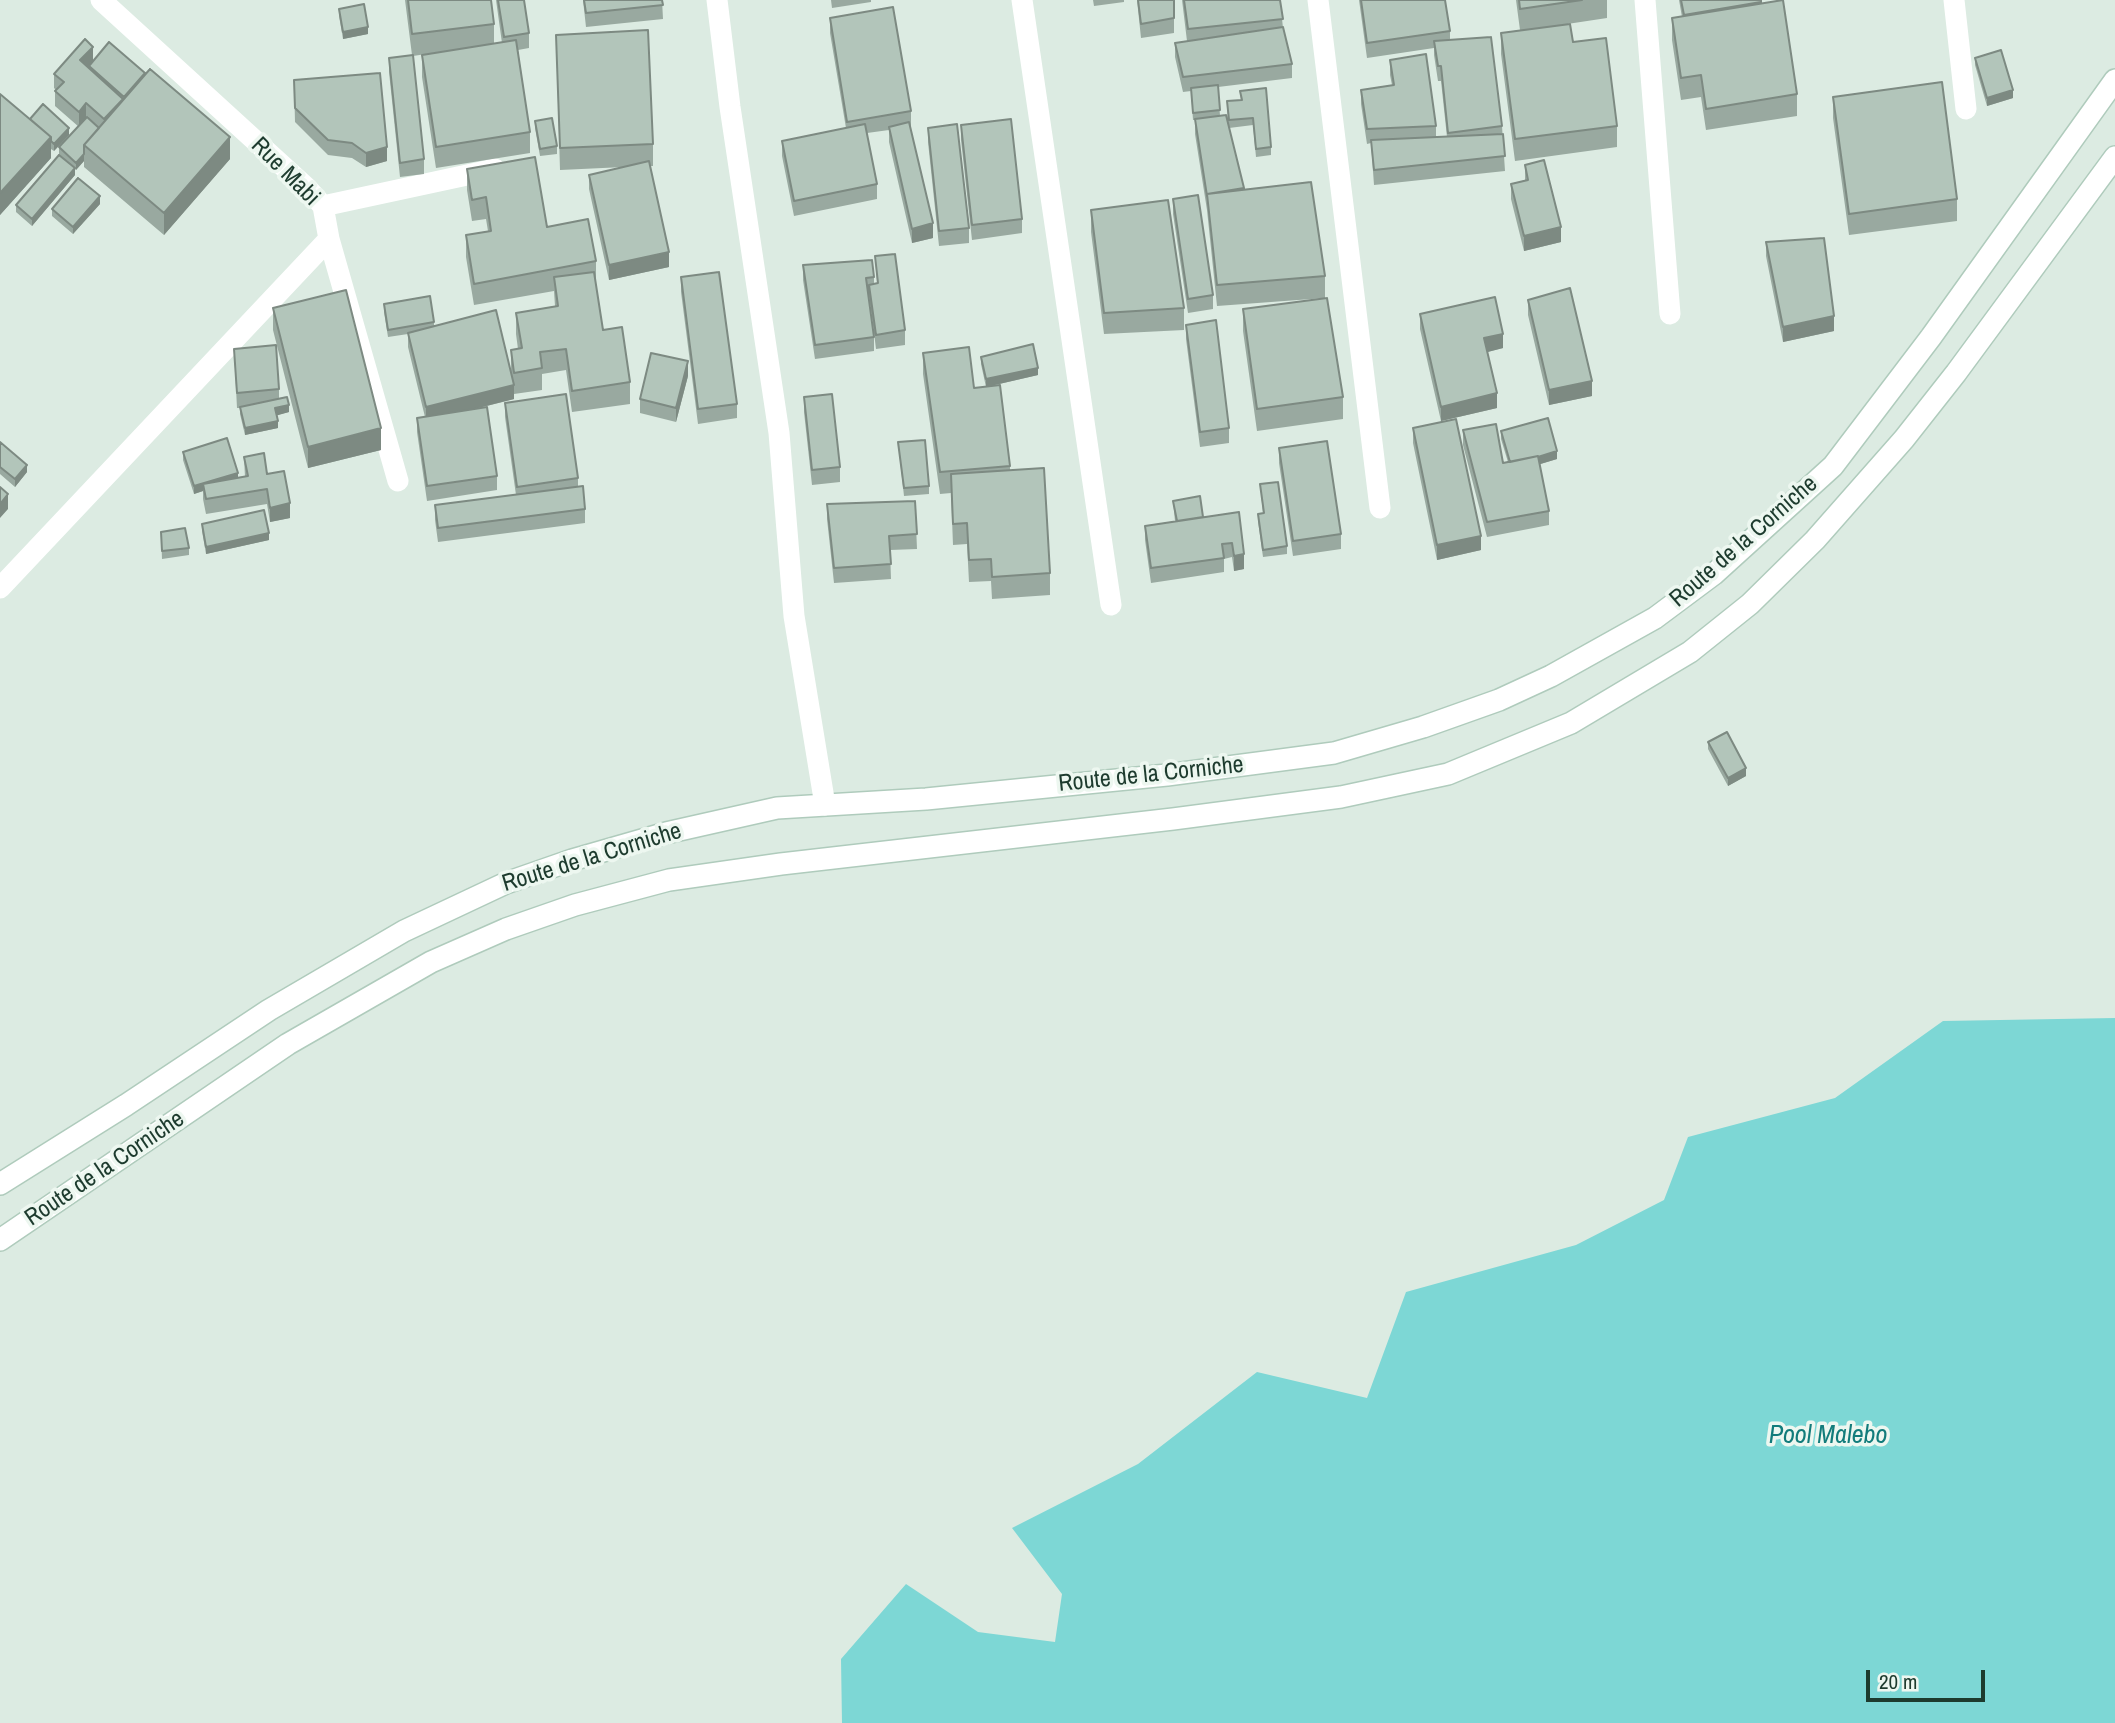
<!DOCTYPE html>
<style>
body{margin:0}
#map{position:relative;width:2115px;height:1723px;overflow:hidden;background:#dcebe2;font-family:"Archivo Narrow",sans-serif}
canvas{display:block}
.scale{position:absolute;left:1866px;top:1670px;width:119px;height:32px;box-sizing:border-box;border:4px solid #1d3b2e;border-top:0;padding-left:9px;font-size:21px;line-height:24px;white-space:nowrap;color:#1d3b2e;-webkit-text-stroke:5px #edf7f0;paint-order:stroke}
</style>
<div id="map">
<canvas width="2115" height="1723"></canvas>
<div class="scale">20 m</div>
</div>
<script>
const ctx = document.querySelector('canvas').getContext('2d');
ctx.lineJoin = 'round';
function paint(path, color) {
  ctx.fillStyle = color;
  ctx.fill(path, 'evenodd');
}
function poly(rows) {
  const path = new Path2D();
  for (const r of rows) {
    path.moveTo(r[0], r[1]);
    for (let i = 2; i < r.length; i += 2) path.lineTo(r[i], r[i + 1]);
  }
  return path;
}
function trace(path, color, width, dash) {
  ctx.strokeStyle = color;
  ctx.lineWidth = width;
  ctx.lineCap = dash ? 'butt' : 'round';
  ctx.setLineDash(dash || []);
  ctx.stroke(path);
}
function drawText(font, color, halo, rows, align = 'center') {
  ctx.font = font + ' "Archivo Narrow",sans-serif';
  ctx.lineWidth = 7;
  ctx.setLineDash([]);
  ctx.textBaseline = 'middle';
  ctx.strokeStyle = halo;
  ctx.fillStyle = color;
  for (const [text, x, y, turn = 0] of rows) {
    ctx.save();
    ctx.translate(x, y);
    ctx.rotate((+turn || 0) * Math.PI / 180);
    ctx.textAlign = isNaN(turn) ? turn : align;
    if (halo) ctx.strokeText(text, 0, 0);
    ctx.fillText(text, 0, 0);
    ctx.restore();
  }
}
paint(poly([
 [2115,1018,2115,1723,842,1723,841,1659,906,1584,978,1632,1055,1642,1062,1594,1012,1528,1138,1464,1257,1372,1367,1398,1406,1292,1576,1245,1664,1200,1688,1137,1835,1098,1943,1021]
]), '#7dd7d5');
const secondary = poly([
 [0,1184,126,1105,269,1010,404,931,506,883,572,860,666,833,777,808,926,799,1167,775,1334,753,1423,727,1499,700,1551,676,1655,618,1714,574,1833,466,1931,337,2115,80],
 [0,1240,288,1044,431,962,506,929,575,905,669,880,781,864,1173,819,1341,797,1448,774,1571,723,1690,652,1750,604,1815,540,1904,439,1956,373,2115,157]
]);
trace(secondary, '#afcbbc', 24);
trace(poly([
 [101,0,307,188,323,206,329,239,398,481],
 [717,0,730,107,779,433,794,616,825,805],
 [1022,0,1111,605],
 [1318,0,1380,508],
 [1645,0,1670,314],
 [1954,0,1966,109],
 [323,206,495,169],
 [0,588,329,239]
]), '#fff', 21);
trace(secondary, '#fff', 21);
paint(poly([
 [405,0,491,0,494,24,494,44,502,43,496,0,524,0,529,33,529,48,518,50,530,132,530,153,436,168,422,77,422,55,446,51,413,56,424,159,424,174,400,177,389,72,389,58,412,55],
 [583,0,662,0,663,19,586,27],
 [831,0,871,0,871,2,832,8],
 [1093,0,1124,0,1124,2,1094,6],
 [1137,0,1174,0,1174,33,1141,38],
 [1182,0,1280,0,1283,28,1292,64,1292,78,1218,87,1220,116,1228,124,1227,101,1241,101,1240,91,1271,147,1271,155,1256,157,1253,125,1229,128,1244,190,1325,276,1325,298,1217,306,1207,210,1195,134,1195,120,1193,120,1191,91,1183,92,1175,57,1175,43,1187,41],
 [1359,0,1445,0,1450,31,1450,40,1502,126,1505,171,1374,185,1371,143,1367,144,1361,104,1361,90,1392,85,1390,75,1390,60,1436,126,1436,137,1447,137,1441,81,1438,81,1434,55,1434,48,1367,58],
 [1516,0,1607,0,1607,18,1554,26,1573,42,1617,126,1617,147,1515,161,1501,54,1501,33,1520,30],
 [1679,0,1761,0,1761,4,1797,94,1797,116,1706,130,1701,97,1681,100,1672,40,1672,18,1682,17],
 [339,9,368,34,343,39,339,16],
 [830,18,911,111,911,126,910,126,933,238,912,243,889,142,889,130,867,133,877,184,877,199,794,216,782,156,782,141,846,128,830,33],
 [556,35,653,144,653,166,650,166,669,267,609,280,589,189,589,175,624,167,560,170],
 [1975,58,2013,98,1987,106,1975,65],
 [93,61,145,75,230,159,164,235,84,167,84,161,76,170,75,169,75,175,32,226,16,212,16,205,59,155,59,147,79,127,55,106,55,91,56,90,54,88,54,74],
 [294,80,387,161,366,167,352,158,328,155,295,122],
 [0,94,30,119,69,135,54,151,51,149,51,158,0,215],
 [1833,97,1957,199,1957,221,1849,235,1833,118],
 [535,121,557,146,557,154,540,156,535,128],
 [961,125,1022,219,1022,233,972,240,961,140],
 [928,128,969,228,969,243,939,246,928,142],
 [1525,165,1561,242,1524,251,1511,199,1511,184,1525,180],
 [467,169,596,261,596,283,603,330,630,382,630,404,572,412,566,370,542,374,542,390,514,394,514,399,475,409,497,476,497,490,427,501,417,432,417,418,425,417,408,347,408,334,388,337,384,312,384,304,434,322,434,326,511,373,511,350,518,349,516,334,516,313,555,306,554,291,474,305,466,257,466,235,488,231,486,219,472,221,467,190],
 [1173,199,1213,295,1213,309,1188,313,1173,214],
 [100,204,73,234,52,216,52,209],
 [1091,210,1184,308,1184,330,1104,334,1091,232],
 [1766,242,1834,331,1783,342,1766,256],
 [875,256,905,330,905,345,876,349,869,292,868,292,874,337,874,351,815,359,803,280,803,265,874,277,874,284,877,283],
 [681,277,737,404,737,418,698,424,681,292],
 [1528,300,1592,396,1549,405,1528,315],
 [273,308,381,450,308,468,273,330],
 [1243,309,1343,397,1343,419,1257,431,1243,331],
 [1420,314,1503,348,1487,352,1497,408,1441,421,1420,329],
 [1186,325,1229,428,1229,443,1200,447,1186,339],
 [234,349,279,389,279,399,289,412,277,415,278,428,245,435,240,414,240,408,237,408],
 [923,353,974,388,1010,466,1010,470,1050,573,1050,595,992,599,991,581,969,582,967,544,953,545,951,493,940,494,923,374],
 [981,357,1038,375,986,387,981,364],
 [688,376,676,422,640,413,640,399],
 [804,397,840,467,840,482,812,485,804,412],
 [505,403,578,478,578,487,585,509,585,523,438,542,435,520,435,505,516,495,505,417],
 [1413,428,1481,550,1437,560,1413,443],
 [1463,430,1503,463,1508,462,1501,439,1501,431,1557,459,1540,464,1549,511,1549,525,1487,537,1463,445],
 [0,442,27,472,15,487,0,474],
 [898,442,929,486,929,494,904,496],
 [1279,448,1341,534,1341,549,1293,556,1279,463],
 [183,452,238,478,245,477,244,457,267,474,290,518,270,522,267,504,206,514,203,499,203,491,194,494,183,460],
 [1260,484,1287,546,1287,554,1263,557,1258,521,1258,514,1263,513],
 [915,501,917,549,890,550,891,579,834,583,827,519,827,504],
 [1173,501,1203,517,1239,512,1244,569,1234,571,1232,557,1224,559,1224,572,1151,583,1145,540,1145,526,1175,521],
 [202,524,269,540,206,554,202,531],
 [161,532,189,548,189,555,162,559],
 [1708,742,1746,776,1728,786,1708,749]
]), '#99a9a0');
paint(poly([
 [368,27,368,34,343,39,343,32],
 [93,47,93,61,80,75,80,60],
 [2013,90,2013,98,1987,106,1987,98],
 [123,99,123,113,104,134,104,119],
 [86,103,86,118,79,127,79,112],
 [69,128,69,135,54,151,54,144],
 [51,137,51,158,0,215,0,193],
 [230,137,230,159,164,235,164,213],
 [387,147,387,161,366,167,366,153],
 [84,154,84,161,76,170,76,163],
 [75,168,75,175,32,226,32,219],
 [100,196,100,204,73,234,73,227],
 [933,223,933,238,912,243,912,229],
 [1561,227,1561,242,1524,251,1524,236],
 [669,252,669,267,609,280,609,265],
 [1834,316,1834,331,1783,342,1783,327],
 [1503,334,1503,348,1484,353,1484,338],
 [688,361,688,376,676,422,676,408],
 [1038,368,1038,375,986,387,986,379],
 [1592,381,1592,396,1549,405,1549,390],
 [514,385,514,399,426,421,426,407],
 [1497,393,1497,408,1441,421,1441,407],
 [289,405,289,412,275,416,275,408],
 [278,421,278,428,245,435,245,428],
 [381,428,381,450,308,468,308,447],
 [1557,451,1557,459,1511,473,1511,465],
 [27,465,27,472,15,487,15,479],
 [238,473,238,480,203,484,203,491,194,494,194,486],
 [8,494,8,509,0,518,0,504],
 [290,503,290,518,270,522,270,508],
 [269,533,269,540,206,554,206,547],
 [1481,536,1481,550,1437,560,1437,545],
 [1244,554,1244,569,1234,571,1234,556],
 [1746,768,1746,776,1728,786,1728,778]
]), '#7d8a82');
const building = poly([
 [408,0,491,0,494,24,412,34,408,0],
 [498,0,524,0,529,33,504,37,498,0],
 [584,0,662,0,663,5,586,13,584,0],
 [1138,0,1174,0,1174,18,1141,24,1138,0],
 [1184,0,1280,0,1283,19,1188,29,1184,0],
 [1361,0,1445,0,1450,31,1367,43,1361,0],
 [1519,0,1582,0,1520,9,1519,0],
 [1681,0,1761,0,1761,2,1684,15,1681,0],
 [1783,0,1797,94,1706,109,1701,75,1681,78,1672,18,1783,0],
 [364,4,368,27,343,32,339,9,364,4],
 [893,7,911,111,847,122,830,18,893,7],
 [1570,24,1573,42,1606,38,1617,126,1515,139,1501,33,1570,24],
 [1283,27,1292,64,1183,77,1175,43,1283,27],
 [648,30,653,144,560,148,556,35,648,30],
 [1491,37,1502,126,1448,133,1441,66,1438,66,1434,41,1491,37],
 [85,39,93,47,80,60,123,99,104,119,86,103,79,112,55,91,64,82,54,74,85,39],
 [516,40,530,132,436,147,422,55,516,40],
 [109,42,145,73,124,97,89,66,109,42],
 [2001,50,2013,90,1987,98,1975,58,2001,50],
 [1426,54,1436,126,1367,129,1361,90,1394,85,1390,60,1426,54],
 [413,55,424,159,400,163,389,58,413,55],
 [150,69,230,137,164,213,84,145,150,69],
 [380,73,387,147,366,153,352,143,328,140,295,108,294,80,380,73],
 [1942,82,1957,199,1849,214,1833,97,1942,82],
 [1218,85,1220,110,1193,113,1191,88,1218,85],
 [1266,88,1271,147,1256,149,1253,118,1229,120,1227,101,1242,100,1240,91,1266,88],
 [0,94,51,137,0,193,0,94],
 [43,104,69,128,54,144,51,141,51,137,30,119,43,104],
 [1226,115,1244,188,1207,194,1207,196,1195,119,1226,115],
 [87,117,99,128,84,145,84,154,76,163,59,147,87,117],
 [552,118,557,146,540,149,535,121,552,118],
 [1011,119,1022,219,972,225,961,125,1011,119],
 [909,122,933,223,912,229,889,127,909,122],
 [865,124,877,184,794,201,782,141,865,124],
 [957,124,969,228,939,231,928,128,957,124],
 [1503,134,1505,156,1374,170,1371,140,1503,134],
 [59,155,75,168,32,219,16,205,59,155],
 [535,157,547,227,588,219,596,261,474,284,466,235,491,231,486,197,472,200,467,169,535,157],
 [1544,160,1561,227,1524,236,1511,184,1528,180,1525,165,1544,160],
 [649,161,669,252,609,265,589,175,649,161],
 [78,178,100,196,73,227,52,209,78,178],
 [1311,182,1325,276,1217,285,1207,194,1311,182],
 [1198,195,1213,295,1188,299,1173,199,1198,195],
 [1168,200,1184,308,1104,313,1091,210,1168,200],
 [1824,238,1834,316,1783,327,1766,242,1824,238],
 [895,254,905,330,876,335,869,285,878,283,875,256,895,254],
 [872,260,874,277,866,278,874,337,815,345,803,265,872,260],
 [594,272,603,330,622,327,630,382,572,391,566,349,540,352,542,368,514,373,511,350,522,348,516,313,558,306,554,277,594,272],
 [719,272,737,404,698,409,681,277,719,272],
 [1570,288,1592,381,1549,390,1528,300,1570,288],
 [346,290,381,428,308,447,273,308,346,290],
 [430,296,434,322,388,330,384,304,430,296],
 [1495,297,1503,334,1484,338,1497,393,1441,407,1420,314,1495,297],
 [1327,298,1343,397,1257,409,1243,309,1327,298],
 [496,310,514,385,426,407,408,333,496,310],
 [1216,320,1229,428,1200,432,1186,325,1216,320],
 [1033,344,1038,368,986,379,981,357,1033,344],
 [276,345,279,389,237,393,234,349,276,345],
 [969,347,974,388,1000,385,1010,466,940,472,923,353,969,347],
 [651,353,688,361,676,408,640,399,651,353],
 [566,394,578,478,517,487,505,403,566,394],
 [832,394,840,467,812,470,804,397,832,394],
 [287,397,289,405,275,408,278,421,245,428,240,407,287,397],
 [487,407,497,476,427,486,417,418,487,407],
 [1548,418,1557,451,1538,457,1538,456,1510,462,1501,431,1548,418],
 [1456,419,1481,536,1437,545,1413,428,1456,419],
 [1496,424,1503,463,1538,456,1549,511,1487,522,1463,430,1496,424],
 [227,438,238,473,194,486,183,452,227,438],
 [925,440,929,486,904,488,898,442,925,440],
 [1327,441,1341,534,1293,541,1279,448,1327,441],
 [0,442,27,465,15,479,0,467,0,442],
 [264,453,267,474,284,471,290,503,270,508,267,489,206,499,203,484,248,476,244,457,264,453],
 [1044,468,1050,573,992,577,991,559,969,560,967,523,953,524,951,474,1044,468],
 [1278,482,1287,546,1263,550,1258,514,1264,513,1260,484,1278,482],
 [583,486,585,509,438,528,435,505,583,486],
 [0,487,8,494,0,504,0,487],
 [1200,496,1203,517,1177,521,1173,501,1200,496],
 [915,501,917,534,889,536,891,564,834,568,827,504,915,501],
 [264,510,269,533,206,547,202,524,264,510],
 [1239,512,1244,554,1234,556,1232,543,1222,544,1224,558,1151,568,1145,526,1239,512],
 [185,528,189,548,162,551,161,532,185,528],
 [1727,732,1746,768,1728,778,1708,742,1727,732]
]);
paint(building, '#b2c5ba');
trace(building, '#7d8a82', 2);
drawText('24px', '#1d3b2e', '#edf7f0', [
 ["Rue Mabi",285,172,45],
 ["Route de la Corniche",1744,542,-41],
 ["Route de la Corniche",1151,775,-6],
 ["Route de la Corniche",592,858,-17],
 ["Route de la Corniche",105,1169,-34]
]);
drawText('italic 26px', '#127c7b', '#edf7f0', [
 ["Pool Malebo",1828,1436]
]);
</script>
